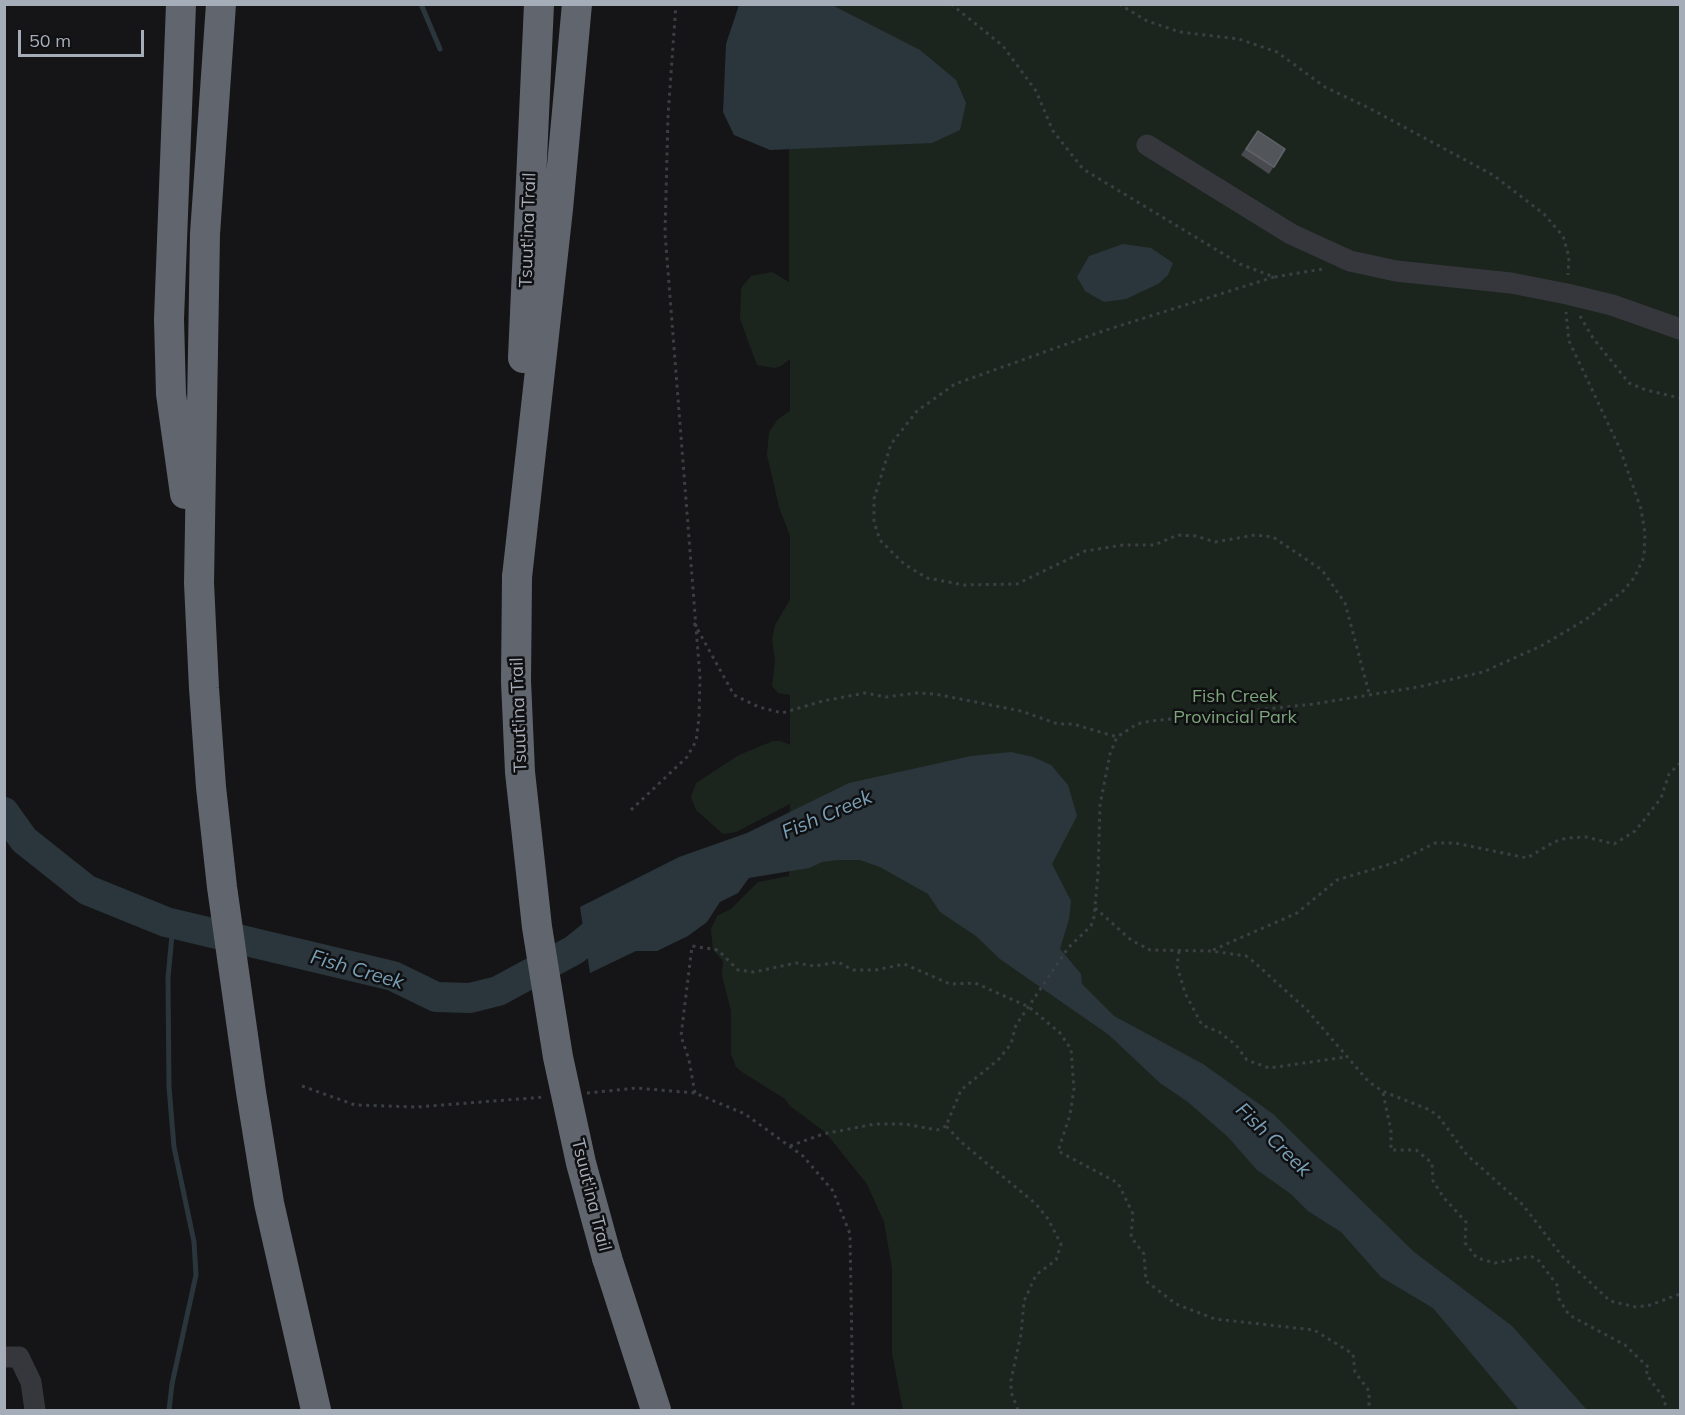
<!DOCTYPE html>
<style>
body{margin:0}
#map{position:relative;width:1685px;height:1415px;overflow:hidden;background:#151517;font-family:Mulish,sans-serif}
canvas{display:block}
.frame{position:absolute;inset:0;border:6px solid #a5adb8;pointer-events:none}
.scale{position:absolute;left:18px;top:30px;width:126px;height:27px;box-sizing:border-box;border:3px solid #a5adb8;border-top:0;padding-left:8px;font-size:18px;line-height:21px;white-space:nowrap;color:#a5adb8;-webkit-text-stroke:4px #101012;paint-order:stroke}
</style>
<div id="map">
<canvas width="1685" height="1415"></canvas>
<div class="frame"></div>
<div class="scale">50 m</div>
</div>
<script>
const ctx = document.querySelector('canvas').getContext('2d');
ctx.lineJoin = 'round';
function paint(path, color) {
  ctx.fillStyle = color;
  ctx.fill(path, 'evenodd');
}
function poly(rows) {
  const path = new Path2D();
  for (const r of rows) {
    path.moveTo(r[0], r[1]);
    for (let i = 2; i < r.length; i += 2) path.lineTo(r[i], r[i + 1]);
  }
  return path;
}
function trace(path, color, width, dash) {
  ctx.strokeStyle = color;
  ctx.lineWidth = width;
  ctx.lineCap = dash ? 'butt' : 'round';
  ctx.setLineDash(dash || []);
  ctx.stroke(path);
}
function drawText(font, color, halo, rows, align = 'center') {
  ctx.font = font + ' Mulish,sans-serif';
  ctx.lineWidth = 5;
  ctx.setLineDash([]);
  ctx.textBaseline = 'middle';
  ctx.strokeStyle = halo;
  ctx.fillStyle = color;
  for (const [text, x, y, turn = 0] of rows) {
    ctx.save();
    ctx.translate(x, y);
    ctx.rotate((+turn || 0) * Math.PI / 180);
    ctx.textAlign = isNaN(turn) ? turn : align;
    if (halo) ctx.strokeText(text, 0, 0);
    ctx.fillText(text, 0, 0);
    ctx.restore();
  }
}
paint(poly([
 [789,5,1680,5,1680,1410,903,1410,892,1353,892,1268,884,1222,867,1184,825,1132,790,1106,785,1099,742,1072,736,1067,731,1054,731,1011,722,976,723,961,713,950,711,929,717,916,731,909,758,882,789,876,790,804,736,832,723,834,696,810,691,797,696,783,739,755,773,741,781,741,790,745,790,695,778,693,772,686,775,661,772,639,775,625,790,600,790,536,779,507,767,455,769,432,778,419,790,411,790,359,781,366,774,368,757,365,740,319,741,288,751,276,772,272,789,282]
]), '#1c251d');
paint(poly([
 [739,5,832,5,920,50,956,80,966,103,960,130,932,143,770,150,734,135,723,112,726,44],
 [1123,244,1151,248,1173,263,1168,275,1158,284,1126,299,1104,302,1085,291,1077,277,1089,256],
 [1011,752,1033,757,1051,765,1068,785,1077,816,1052,864,1071,901,1069,919,1060,949,1081,974,1082,984,1114,1016,1203,1064,1273,1114,1414,1252,1512,1326,1587,1410,1519,1410,1433,1308,1381,1277,1341,1232,1308,1211,1291,1194,1257,1170,1228,1137,1188,1102,1160,1083,1109,1035,1000,959,976,936,940,912,928,894,880,867,860,860,837,860,822,862,809,868,749,878,738,893,720,902,707,922,688,936,657,951,636,951,590,973,580,907,679,857,747,833,849,783,971,756]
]), '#2a363c');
trace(poly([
 [421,4,440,49],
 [169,1410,172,1384,196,1275,194,1242,174,1147,169,1087,168,978,173,924]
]), '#2a363c', 5);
trace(poly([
 [4,812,24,840,87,890,166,922,393,976,436,997,470,998,498,991,574,950,616,916]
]), '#2a363c', 30);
trace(poly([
 [951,4,1003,46,1036,91,1053,131,1083,169,1240,264,1274,277,1323,269],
 [1119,4,1147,21,1180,32,1239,39,1277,52,1325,87,1369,108,1493,175,1544,214,1563,236,1569,257,1568,275],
 [1274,277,1103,331,955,384,917,411,891,444,874,499,874,522,880,540,904,564,927,578,964,585,1017,584,1085,551,1123,545,1154,545,1178,535,1196,536,1215,542,1255,535,1273,537,1322,570,1345,603,1369,693],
 [1580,316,1593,338,1629,383,1646,390,1680,398],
 [694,623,734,695,759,707,782,713,823,701,865,693,886,697,916,693,935,694,1021,711,1058,724,1073,724,1117,737],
 [631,810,687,757,696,741,699,718,700,678,665,233,668,116,676,4],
 [1095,908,1131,940,1150,950,1211,951,1246,956,1254,962,1307,1010,1368,1081,1382,1091,1430,1110,1439,1117,1467,1155,1523,1205,1562,1256,1610,1301,1636,1307,1650,1305,1680,1294],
 [1213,950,1297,913,1337,880,1397,862,1435,843,1455,843,1527,858,1554,842,1567,838,1586,837,1614,844,1635,831,1644,820,1661,798,1669,774,1680,763],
 [1179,951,1177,966,1185,993,1202,1025,1219,1032,1236,1045,1247,1060,1269,1068,1346,1057],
 [302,1086,355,1105,417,1107,545,1097],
 [587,1093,636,1088,695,1093,745,1114,803,1156,833,1191,850,1234,853,1410],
 [695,1093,689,1060,681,1036,692,946,718,950,738,970,754,972,796,963,814,966,838,962,853,970,876,970,904,964,950,984,975,983,1029,1007,1060,1033,1071,1049,1074,1089,1070,1115,1058,1151,1118,1183,1133,1214,1131,1237,1144,1254,1146,1281,1176,1304,1215,1319,1314,1330,1353,1354,1355,1372,1369,1391,1369,1410],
 [1383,1093,1391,1131,1391,1150,1416,1150,1432,1163,1433,1181,1444,1198,1466,1222,1465,1243,1477,1258,1495,1263,1531,1256,1539,1261,1557,1285,1559,1299,1569,1315,1625,1345,1649,1368,1646,1374,1663,1397,1667,1410],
 [790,1146,823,1134,875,1124,905,1124,937,1130,946,1126],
 [1018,1410,1011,1392,1011,1380,1021,1334,1024,1301,1036,1275,1056,1260,1061,1244,1048,1219,1036,1204,961,1142,946,1126,961,1090,998,1060,1011,1044,1016,1025,1033,1000,1068,948,1091,926,1094,917,1098,874,1100,805,1110,754,1117,737,1137,724,1151,721,1314,704,1418,687,1483,672,1541,646,1585,620,1623,591,1634,578,1644,557,1645,533,1641,509,1620,449,1569,341,1566,312]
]), '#3b3e43', 3, [3, 4.5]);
trace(poly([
 [1147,145,1291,234,1350,261,1396,271,1511,283,1567,294,1612,305,1680,329],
 [4,1357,19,1357,31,1382,35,1410]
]), '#35373c', 21);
trace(poly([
 [181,4,169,319,171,394,185,494],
 [221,4,205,234,199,583,204,688,211,787,222,887,251,1092,269,1203,316,1410],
 [523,358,539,4],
 [517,577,558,209,577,4],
 [607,1258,656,1410]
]), '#61666e', 30);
trace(poly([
 [517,577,516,681,520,772,537,927,558,1057,581,1163,607,1258]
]), '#61666e', 30);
paint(poly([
 [1258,131,1285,149,1269,174,1241,155]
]), '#484a4f');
const building = poly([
 [1258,131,1285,149,1274,167,1246,149,1258,131]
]);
paint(building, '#52555a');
trace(building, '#5f6369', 1.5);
drawText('18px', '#a5adb8', '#101012', [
 ["Tsuut'ina Trail",528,230,-88],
 ["Tsuut'ina Trail",519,715,-92],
 ["Tsuut'ina Trail",591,1195,76]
]);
drawText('18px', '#7ca57b', '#101012', [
 ["Fish Creek",1235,697],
 ["Provincial Park",1235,718]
]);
drawText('italic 20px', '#79a0b6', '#101012', [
 ["Fish Creek",827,815,-23],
 ["Fish Creek",357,970,16],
 ["Fish Creek",1273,1140,44]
]);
</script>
